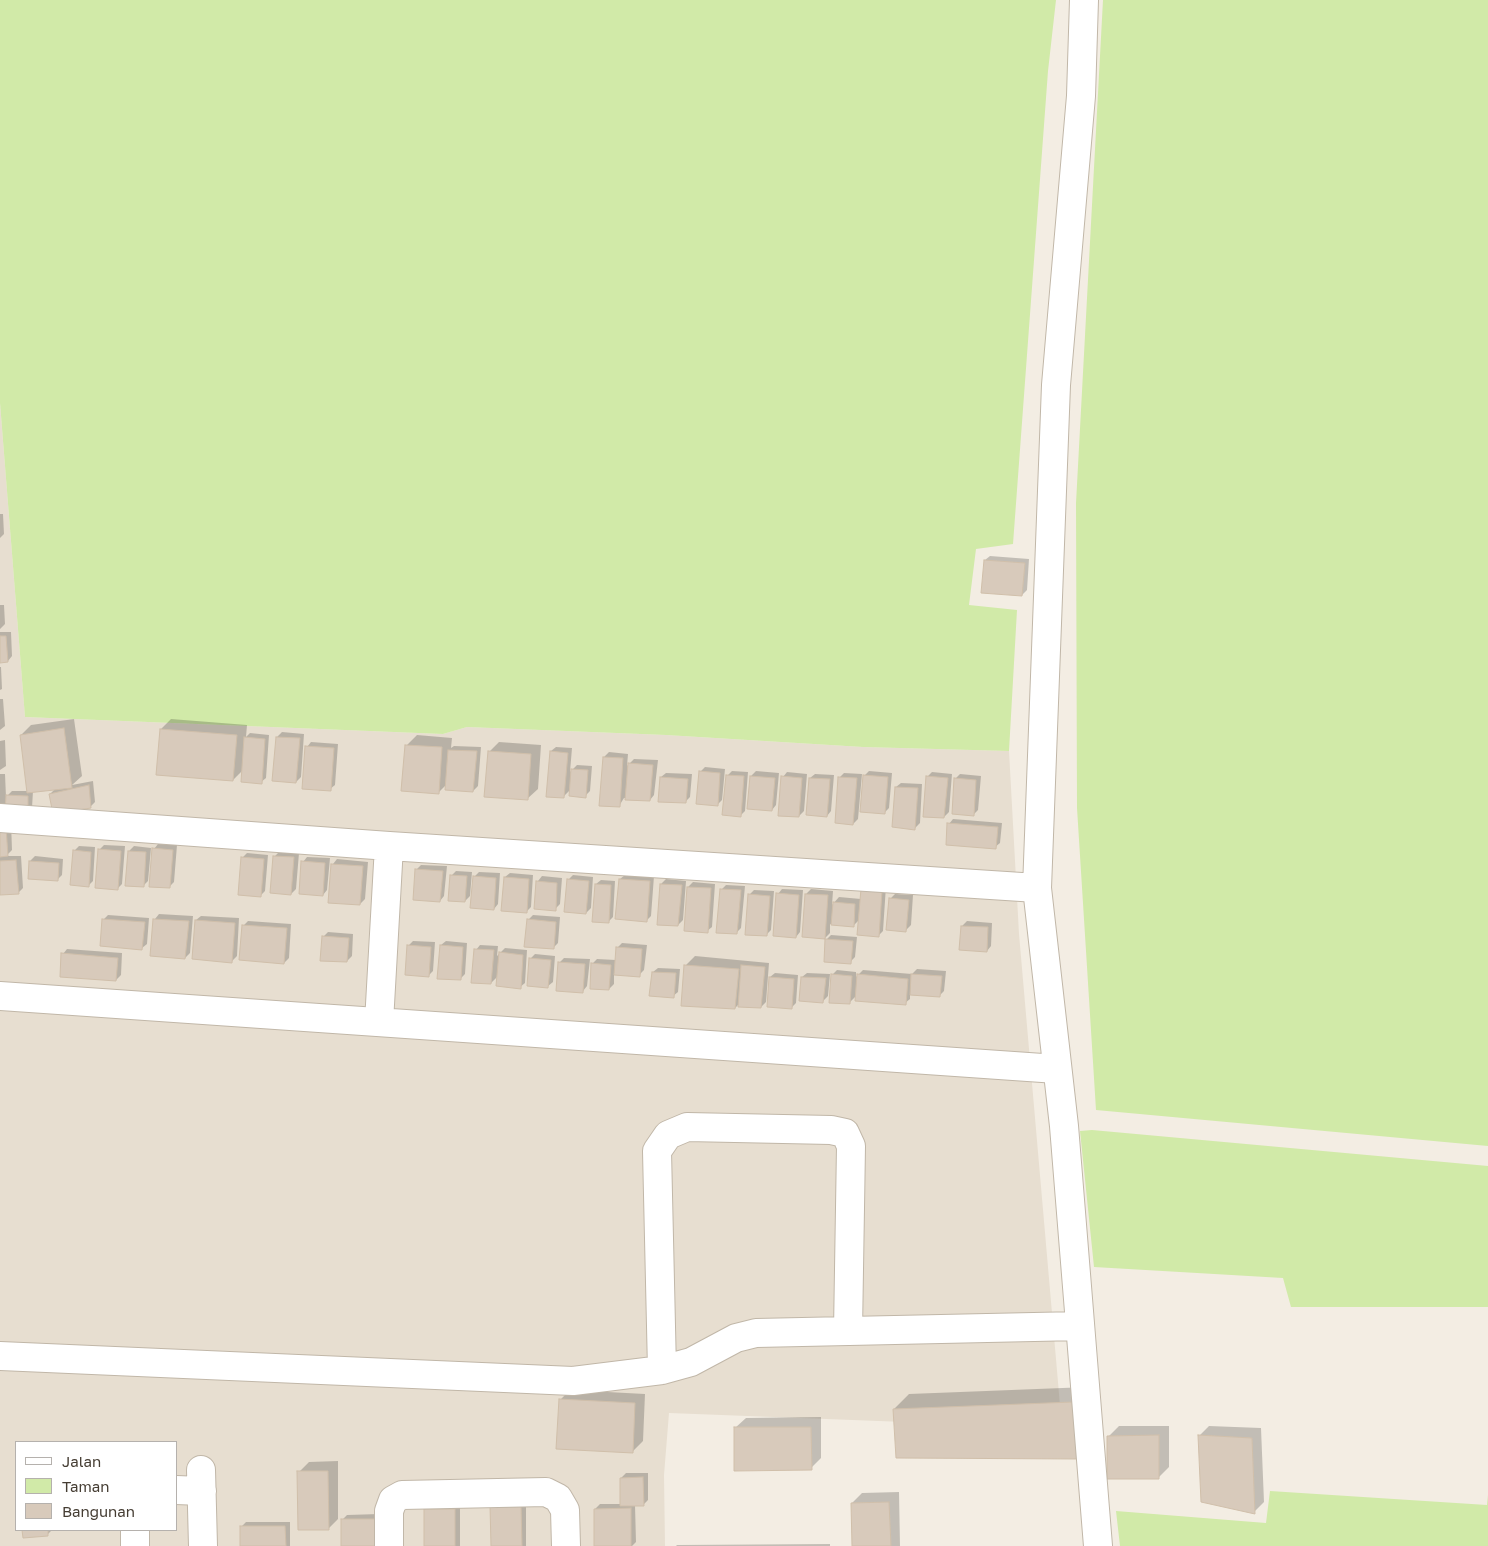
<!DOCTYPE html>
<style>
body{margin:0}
#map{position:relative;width:1488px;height:1546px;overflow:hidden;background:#f3ede3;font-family:"Golos Text",sans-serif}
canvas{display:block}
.legend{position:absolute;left:15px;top:1441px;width:162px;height:90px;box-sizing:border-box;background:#fff;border:1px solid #b5b1ad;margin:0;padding:6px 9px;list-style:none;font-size:15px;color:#453d33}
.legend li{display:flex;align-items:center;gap:10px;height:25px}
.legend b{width:25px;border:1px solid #b5b1ad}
</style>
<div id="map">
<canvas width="1488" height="1546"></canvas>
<ul class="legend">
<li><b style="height:6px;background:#fff"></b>Jalan</li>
<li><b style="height:14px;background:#d1eaa8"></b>Taman</li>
<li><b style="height:14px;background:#d8cabb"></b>Bangunan</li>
</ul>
</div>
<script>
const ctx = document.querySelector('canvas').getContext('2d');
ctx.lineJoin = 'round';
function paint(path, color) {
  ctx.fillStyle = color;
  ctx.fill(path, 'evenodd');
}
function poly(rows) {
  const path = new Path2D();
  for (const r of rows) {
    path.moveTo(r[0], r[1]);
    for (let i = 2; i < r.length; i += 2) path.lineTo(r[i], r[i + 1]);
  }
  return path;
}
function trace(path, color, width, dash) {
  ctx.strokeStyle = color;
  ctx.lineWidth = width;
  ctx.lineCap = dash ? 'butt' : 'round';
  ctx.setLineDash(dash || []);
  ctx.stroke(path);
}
paint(poly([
 [0,403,25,717,443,734,467,727,666,735,863,747,1009,751,1019,934,1062,1428,669,1413,664,1475,665,1546,0,1546],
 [16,1442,176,1442,176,1530,16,1530]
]), '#e7ded0');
paint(poly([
 [0,0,1056,0,1048,71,1013,544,976,549,969,605,1017,610,1009,751,863,747,666,735,467,727,443,734,25,717,0,403],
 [1103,0,1488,0,1488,1146,1096,1110,1077,808,1076,503],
 [1092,1130,1488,1166,1488,1307,1291,1307,1283,1278,1094,1267,1080,1131],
 [1270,1491,1487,1505,1488,1495,1488,1546,1120,1546,1116,1511,1266,1523]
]), '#d1eaa8');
paint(poly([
 [0,514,3,514,4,534,0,538],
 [990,556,1029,559,1027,590,1022,595,985,560],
 [0,605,4,605,5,624,0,629],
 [0,632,11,632,12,656,8,661,0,661],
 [1,667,2,689,0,690,0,667],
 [0,699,3,699,5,726,0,730],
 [74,719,82,776,72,785,93,781,95,802,90,807,50,794,56,788,33,791,32,808,0,809,0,774,5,774,6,797,12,791,28,791,21,735,31,725],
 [171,719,247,725,246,737,250,733,269,735,266,778,261,782,243,770,233,780,161,729],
 [282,732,304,734,301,777,296,782,277,737],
 [417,735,452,738,451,748,454,746,481,747,478,786,473,791,447,784,439,792,407,745],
 [5,740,6,766,0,770,0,741],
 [311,742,338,744,335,785,330,789,307,747],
 [499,742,541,745,538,789,527,799,489,752],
 [556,747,572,748,570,772,577,765,592,766,590,791,585,796,571,789,564,796,551,751],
 [609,752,628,754,627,766,634,759,658,760,654,795,650,800,624,798,619,806,604,757],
 [705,767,725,769,722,800,717,805,700,772],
 [732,771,748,772,745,811,741,815,727,776],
 [756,771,779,773,776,805,772,810,749,808,751,776],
 [869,771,892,773,889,808,884,813,864,776],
 [787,772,807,774,804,811,799,816,783,777],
 [932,772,952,774,949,812,944,817,927,777],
 [666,773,692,774,690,797,685,802,661,777],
 [844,773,862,774,858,819,853,824,840,777],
 [815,774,834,775,831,811,827,816,810,778],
 [960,774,981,776,978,810,973,815,955,779],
 [901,783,922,784,920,823,915,828,896,787],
 [953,819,1002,823,1000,843,995,847,949,824],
 [11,822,12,850,6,856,21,856,23,888,18,893,0,894,0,823],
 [158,844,177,845,174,882,169,887,154,849],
 [104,845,125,846,122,884,117,889,99,850],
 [79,846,95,847,93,881,88,886,74,851],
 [134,846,151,848,148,881,143,886,129,851],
 [279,852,299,853,296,889,291,894,274,857],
 [247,853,268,855,265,891,260,896,242,858],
 [35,856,63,859,62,875,57,880,30,861],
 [307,857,330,858,327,890,323,895,303,862],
 [337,859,368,862,365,899,360,904,333,864],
 [421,865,447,866,444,896,440,901,417,869],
 [456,871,472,872,470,896,465,901,451,876],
 [479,872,500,873,498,904,494,909,474,877],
 [510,873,533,875,531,907,526,912,505,877],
 [573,875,593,877,591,908,586,913,568,880],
 [625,875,654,876,651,916,646,921,620,879],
 [542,876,562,878,560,904,555,909,538,881],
 [666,879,686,881,683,920,678,925,661,884],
 [601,880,615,881,613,917,608,922,596,884],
 [693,882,715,884,712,927,707,931,688,887],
 [726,885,745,886,741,928,736,933,721,890],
 [886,886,883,931,878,936,860,919,853,926,830,924,830,933,825,938,806,894,811,889,833,891,832,905,839,897,861,899],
 [782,889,803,890,800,932,796,937,778,894],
 [754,890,774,891,771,930,766,935,749,895],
 [895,894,913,895,911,925,906,930,890,899],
 [159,914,193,916,190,953,185,958,155,919],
 [108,915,149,918,147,944,142,948,103,920],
 [533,915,560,917,558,943,553,948,528,920],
 [201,916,239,918,237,956,232,961,196,920],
 [248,921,291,924,289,958,284,963,243,926],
 [967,921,992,923,991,946,987,951,962,926],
 [328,932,353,934,352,956,347,961,323,937],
 [831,935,857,937,855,957,850,962,827,939],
 [413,941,435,942,433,971,428,976,408,946],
 [446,941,467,943,465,974,460,979,441,945],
 [622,943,647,945,644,970,639,975,614,973,614,984,609,989,592,964,597,959,616,960,617,948],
 [480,945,498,946,497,956,505,948,527,950,525,983,520,987,498,976,491,983,476,950],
 [67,949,122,953,121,975,116,980,63,954],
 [535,954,555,956,553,982,548,986,530,959],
 [695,956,769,963,766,1002,761,1007,738,1005,735,1008,685,966],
 [564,958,590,959,587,986,583,991,559,963],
 [658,968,680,969,678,992,673,996,653,972],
 [917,969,946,971,944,991,939,996,910,994,910,999,905,1003,856,996,849,1003,832,975,837,970,856,972,856,977,863,970,912,974],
 [775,973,798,975,796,1003,791,1008,770,977],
 [807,973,830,974,828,996,823,1001,802,977],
 [1088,1387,1095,1443,894,1409,909,1394],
 [570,1390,645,1394,643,1441,633,1451,560,1400],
 [821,1417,821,1458,811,1468,735,1428,746,1418],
 [1119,1426,1169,1426,1169,1467,1159,1477,1109,1436],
 [1209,1426,1261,1428,1264,1502,1254,1512,1199,1436],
 [338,1461,338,1519,328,1529,299,1472,309,1462],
 [626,1473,648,1473,648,1500,643,1505,635,1505,636,1542,632,1546,596,1546,595,1509,600,1504,622,1504,621,1478],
 [899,1492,900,1546,853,1546,852,1503,862,1493],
 [526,1500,526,1546,492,1546,492,1506],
 [430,1504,460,1505,460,1546,426,1546,425,1509],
 [379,1514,380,1546,342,1546,342,1520,347,1515],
 [246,1522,290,1522,290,1546,241,1546,241,1527],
 [23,1530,52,1530,48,1534,24,1537],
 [830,1544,830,1546,676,1546,677,1545]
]), '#0003');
const building = poly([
 [984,560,1025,563,1022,596,981,593,984,560],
 [0,636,6,636,8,662,0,663,0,636],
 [64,728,72,788,27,793,20,735,64,728],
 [160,729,237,735,233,781,156,775,160,729],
 [244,737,265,739,262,784,241,782,244,737],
 [276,737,300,738,296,783,272,781,276,737],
 [405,745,442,747,439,794,401,791,405,745],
 [305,746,334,748,331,791,302,789,305,746],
 [448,750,477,751,473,792,445,790,448,750],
 [488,751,531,754,528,800,484,797,488,751],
 [550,751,568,753,564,798,546,797,550,751],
 [603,757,623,758,620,807,599,806,603,757],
 [628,763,653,765,650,801,625,800,628,763],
 [571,769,588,770,586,798,569,796,571,769],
 [699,771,720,773,718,806,696,804,699,771],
 [726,775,744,776,741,817,722,815,726,775],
 [863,775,888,777,885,814,860,812,863,775],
 [750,776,775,778,772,811,747,809,750,776],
 [781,776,802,778,799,817,778,816,781,776],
 [926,776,948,778,944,818,923,817,926,776],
 [660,777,688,779,686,803,658,802,660,777],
 [838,777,857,778,853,825,835,823,838,777],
 [809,778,830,779,827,817,806,815,809,778],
 [954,778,976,780,974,816,952,814,954,778],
 [89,785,91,808,53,814,49,794,89,785],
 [895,787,918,788,915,830,892,827,895,787],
 [6,795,28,796,28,814,5,813,6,795],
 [947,823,998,827,996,849,946,845,947,823],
 [0,827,6,827,8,856,0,857,0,827],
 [152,848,173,850,170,888,149,887,152,848],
 [98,849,121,851,118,890,95,888,98,849],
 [73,850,91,852,89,887,70,885,73,850],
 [128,851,146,852,144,887,125,886,128,851],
 [273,856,294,857,291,895,270,893,273,856],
 [241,857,264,859,261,897,238,895,241,857],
 [16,860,19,894,0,895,0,861,16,860],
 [29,861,59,863,58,881,28,879,29,861],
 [301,861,325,863,323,896,299,894,301,861],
 [331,864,363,866,360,905,328,903,331,864],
 [415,869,443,871,440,902,413,900,415,869],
 [450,875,467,876,465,902,448,901,450,875],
 [473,876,496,878,494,910,470,908,473,876],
 [504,877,529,879,527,913,501,911,504,877],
 [567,879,589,881,586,914,564,912,567,879],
 [619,879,650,881,647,922,615,919,619,879],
 [536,881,557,883,556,911,534,909,536,881],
 [595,884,611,885,609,923,592,922,595,884],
 [660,884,682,885,678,926,657,925,660,884],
 [687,887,711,888,708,933,684,931,687,887],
 [720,889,741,890,737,934,716,933,720,889],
 [861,889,882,891,879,937,857,935,861,889],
 [776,893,799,895,796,938,773,936,776,893],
 [748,894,770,896,767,936,745,935,748,894],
 [805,894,828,895,825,939,802,937,805,894],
 [889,898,909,900,906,932,886,930,889,898],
 [833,902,855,904,854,927,831,925,833,902],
 [102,919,145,922,142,950,100,946,102,919],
 [153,919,189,921,185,959,150,956,153,919],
 [527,919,556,922,554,949,524,947,527,919],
 [195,920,235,923,232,963,192,959,195,920],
 [242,925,287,928,284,964,239,960,242,925],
 [961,926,988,927,987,952,959,950,961,926],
 [322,936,349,938,347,962,320,961,322,936],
 [825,939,853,941,851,964,824,962,825,939],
 [407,945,431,947,429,977,405,975,407,945],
 [440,945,463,947,461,980,437,979,440,945],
 [616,947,642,949,640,977,614,975,616,947],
 [474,949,494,950,491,984,471,983,474,949],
 [499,952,523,955,521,989,496,986,499,952],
 [61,953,118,958,116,981,60,977,61,953],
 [529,958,551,960,548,988,527,986,529,958],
 [558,962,585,964,583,993,556,991,558,962],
 [591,963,611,965,609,990,590,989,591,963],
 [684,965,739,969,735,1009,681,1006,684,965],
 [741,965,765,967,761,1008,738,1007,741,965],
 [652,972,676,973,674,998,649,996,652,972],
 [831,974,852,976,850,1004,829,1003,831,974],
 [857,974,908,979,906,1005,855,1001,857,974],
 [911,974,942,976,940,997,910,995,911,974],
 [769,977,794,979,792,1009,767,1007,769,977],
 [801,977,826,978,823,1003,799,1001,801,977],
 [559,1399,635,1403,633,1453,556,1449,559,1399],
 [1073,1402,1080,1459,896,1458,893,1409,1073,1402],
 [734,1427,811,1427,812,1470,734,1471,734,1427],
 [1159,1435,1159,1479,1107,1479,1107,1436,1159,1435],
 [1198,1435,1252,1438,1255,1514,1201,1502,1198,1435],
 [297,1471,328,1471,329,1530,298,1530,297,1471],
 [643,1477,644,1506,620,1506,620,1478,643,1477],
 [889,1502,891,1546,852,1546,851,1503,889,1502],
 [490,1505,521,1505,522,1546,491,1546,490,1505],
 [631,1508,631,1546,594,1546,594,1509,631,1508],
 [424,1509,455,1509,455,1546,424,1546,424,1509],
 [341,1519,375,1519,375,1546,341,1546,341,1519],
 [240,1526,285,1526,286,1546,240,1546,240,1526],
 [22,1530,48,1530,48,1536,23,1538,22,1530]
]);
paint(building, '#d8cabb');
trace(building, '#d0bfaa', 1);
const street = poly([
 [1084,0,1081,96,1056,385,1037,888,1064,1126,1098,1546],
 [0,818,389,846,1037,888],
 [0,996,1057,1069],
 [379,1022,389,846],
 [0,1356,573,1381,662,1370,691,1362,736,1338,756,1333,1080,1326],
 [662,1370,657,1151,668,1135,687,1127,831,1130,845,1133,851,1146,848,1331],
 [201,1470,203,1546],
 [176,1490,202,1491],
 [135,1530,135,1546],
 [389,1546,389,1511,393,1500,402,1495,546,1492,558,1498,565,1510,566,1546]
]);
trace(street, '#c1b7a8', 30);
trace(street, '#fff', 28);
</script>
